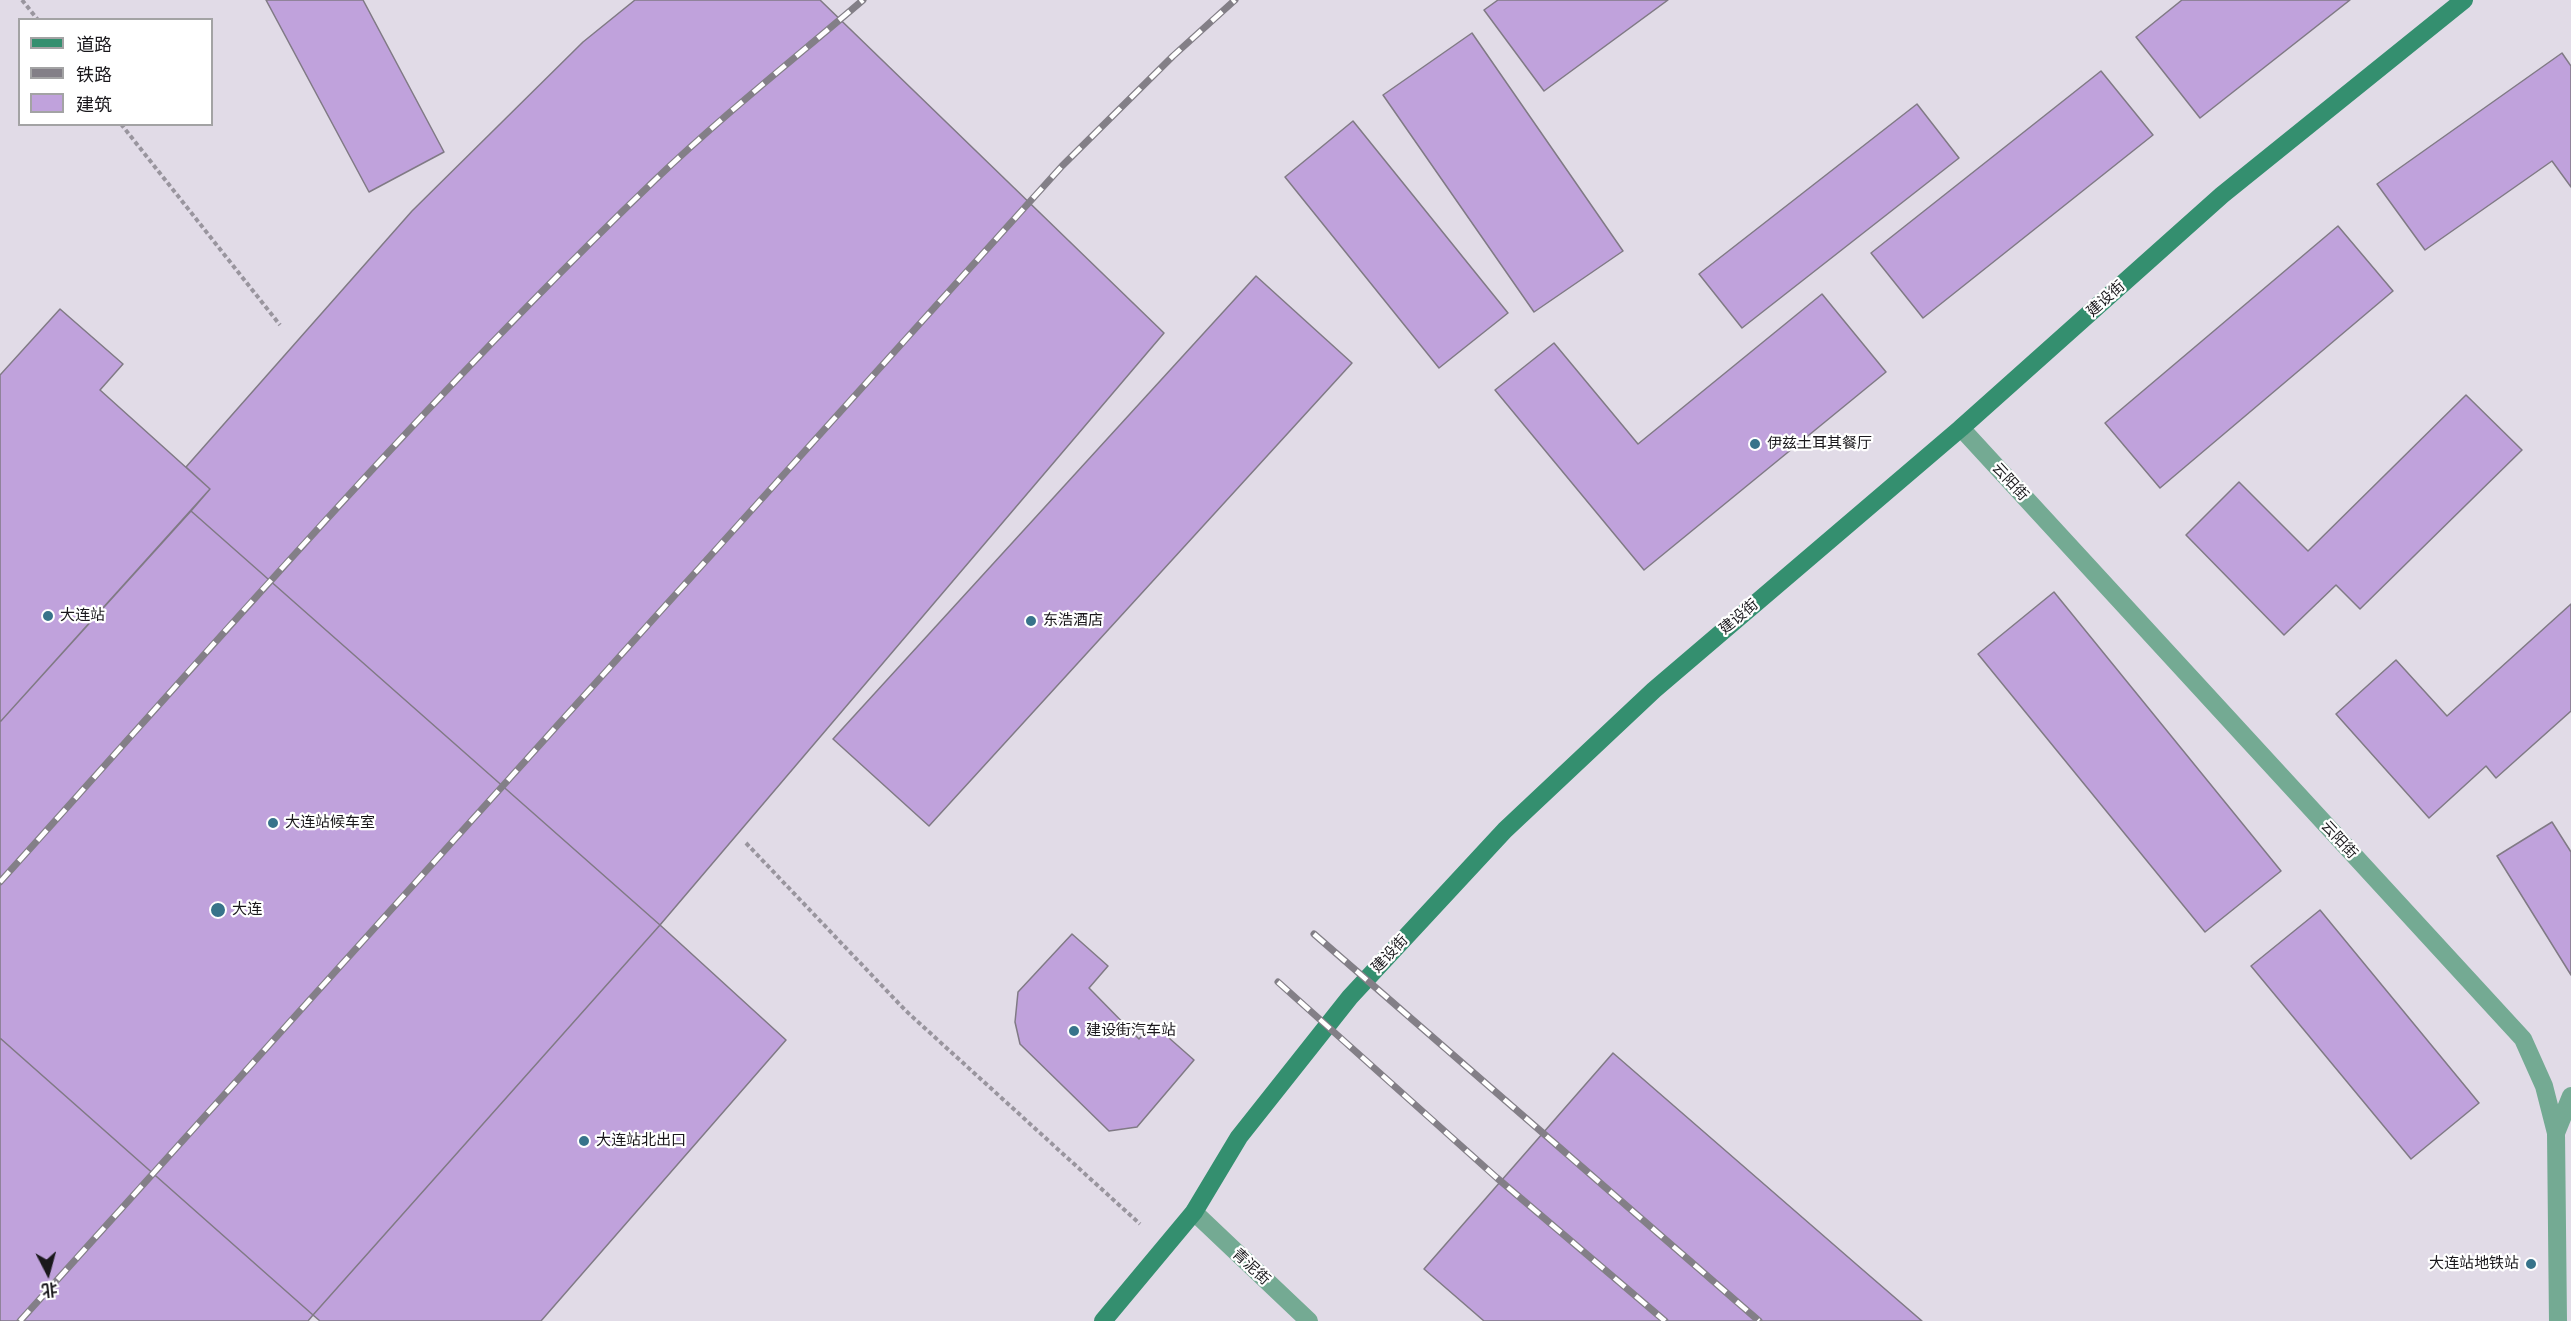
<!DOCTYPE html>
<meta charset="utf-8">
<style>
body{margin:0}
#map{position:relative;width:2571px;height:1321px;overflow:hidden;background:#e1dbe7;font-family:Literata,"Noto Sans SC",serif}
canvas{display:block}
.legend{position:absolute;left:18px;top:18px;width:195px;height:108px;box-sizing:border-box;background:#fff;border:2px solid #a3a3a4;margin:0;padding:8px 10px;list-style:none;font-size:18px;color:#1a181c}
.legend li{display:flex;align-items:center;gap:12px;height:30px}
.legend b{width:30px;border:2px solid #a3a3a4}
.north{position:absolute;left:18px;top:1243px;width:60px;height:60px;-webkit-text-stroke:4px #fff;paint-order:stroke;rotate:174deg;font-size:16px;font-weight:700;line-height:24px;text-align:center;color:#1a181c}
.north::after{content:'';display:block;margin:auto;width:21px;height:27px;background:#1a181c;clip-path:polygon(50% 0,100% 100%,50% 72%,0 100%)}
</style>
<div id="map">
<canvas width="2571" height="1321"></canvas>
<ul class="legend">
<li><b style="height:8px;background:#348f6f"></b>道路</li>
<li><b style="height:8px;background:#837f87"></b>铁路</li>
<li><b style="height:16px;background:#c0a2dc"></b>建筑</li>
</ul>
<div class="north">北</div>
</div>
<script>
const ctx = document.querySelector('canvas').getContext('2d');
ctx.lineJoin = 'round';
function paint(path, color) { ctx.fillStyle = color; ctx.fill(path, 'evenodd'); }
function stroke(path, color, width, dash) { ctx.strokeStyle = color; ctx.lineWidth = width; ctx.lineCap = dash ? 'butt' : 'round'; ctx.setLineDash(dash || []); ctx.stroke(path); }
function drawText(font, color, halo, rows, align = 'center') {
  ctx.font = font + ' Literata,"Noto Sans SC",serif'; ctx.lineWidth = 4.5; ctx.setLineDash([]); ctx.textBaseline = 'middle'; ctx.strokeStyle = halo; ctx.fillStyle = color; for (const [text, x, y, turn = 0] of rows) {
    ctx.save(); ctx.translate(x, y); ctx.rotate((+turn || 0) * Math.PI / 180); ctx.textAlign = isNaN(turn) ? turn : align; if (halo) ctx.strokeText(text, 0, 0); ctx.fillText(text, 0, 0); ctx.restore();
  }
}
const building = new Path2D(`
 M266,0H363L444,152L369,192Z
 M635,0H820L1164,333L660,925L191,511L210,489L186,467L412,211L583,42Z
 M1498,0H1668L1544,91L1484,10Z
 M2182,0H2350L2200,118L2136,37Z
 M1472,33L1623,251L1534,312L1383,95Z
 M2562,53L2571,66V187L2552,161L2425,250L2377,184Z
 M2101,71L2153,135L1923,318L1871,253Z
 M1917,104L1959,158L1742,328L1699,274Z
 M1353,121L1508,313L1439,368L1285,177Z
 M2338,226L2393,291L2160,488L2105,423Z
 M1256,276L1352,363L929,826L833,739Z
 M1822,294L1886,372L1644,570L1495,390L1554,343L1638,444Z
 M60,309L123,364L100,390L210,489L0,722V375Z
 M2466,395L2522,450L2360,609L2336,585L2284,635L2186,535L2239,482L2308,551Z
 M191,511L660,925L313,1315L0,1038V722Z
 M2054,592L2281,871L2205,932L1978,654Z
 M2571,604V711L2496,778L2486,766L2429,818L2336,714L2396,660L2447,716Z
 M2552,822L2571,852V975L2497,856Z
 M2320,910L2479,1103L2411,1159L2251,966Z
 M660,925L786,1040L541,1321H320L313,1315Z
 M1072,934L1108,966L1089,988L1139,1039L1152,1023L1194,1060L1137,1127L1109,1131L1020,1044L1015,1022L1018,992Z
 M0,1038L313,1315L308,1321H0Z
 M1613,1053L1856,1264L1922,1321H1484L1424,1269Z`);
const path = new Path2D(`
 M22,0L38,20
 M121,124L280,325
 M746,843L906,1011L1140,1224`);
const minor = new Path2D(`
 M1961,428L2523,1039L2544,1086L2556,1133L2558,1321
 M2556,1133L2571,1096`);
const tertiary = new Path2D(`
 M1194,1212L1309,1321`);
const secondary = new Path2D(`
 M1103,1321L1194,1212L1239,1137L1350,997L1505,830L1654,690L1961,428L2222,195L2464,0`);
const rail = new Path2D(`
 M0,882C215,644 425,400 656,179C722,116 794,59 863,0
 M1314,934L1759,1321
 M1278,982L1497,1178L1665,1321
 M20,1321L1062,166L1173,56L1235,0`);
const markers = [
 [1755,444,6,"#37738a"],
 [48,616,6,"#37738a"],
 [1031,621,6,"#37738a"],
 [273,823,6,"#37738a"],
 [218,910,8,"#37738a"],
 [1074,1031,6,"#37738a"],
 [584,1141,6,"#37738a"],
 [2531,1264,6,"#37738a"]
];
const streetNames = [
 ["建设街",2106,299,-42],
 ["云阳街",2010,482,47],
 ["建设街",1739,617,-40],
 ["云阳街",2339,840,47],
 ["建设街",1390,954,-47],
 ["青泥街",1251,1267,43]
];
const poiNames = [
 ["伊兹土耳其餐厅",1767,444],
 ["大连站",60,616],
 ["东浩酒店",1043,621],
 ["大连站候车室",285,823],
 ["大连",232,910],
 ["建设街汽车站",1086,1031],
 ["大连站北出口",596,1141],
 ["大连站地铁站",2519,1264,"right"]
];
paint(building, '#c0a2dc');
stroke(building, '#807a85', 1.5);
stroke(path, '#99959e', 4, [4.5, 3]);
stroke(minor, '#74aa93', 18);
stroke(tertiary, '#74aa93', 18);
stroke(secondary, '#348f6f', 18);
stroke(rail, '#837f87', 7);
stroke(rail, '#fff', 4.5, [14]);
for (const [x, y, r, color] of markers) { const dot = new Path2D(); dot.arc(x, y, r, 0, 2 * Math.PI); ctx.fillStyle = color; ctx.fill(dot); stroke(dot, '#fff', 2); }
drawText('15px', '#1a181c', '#fff', streetNames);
drawText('15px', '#1a181c', '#fff', poiNames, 'left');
</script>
